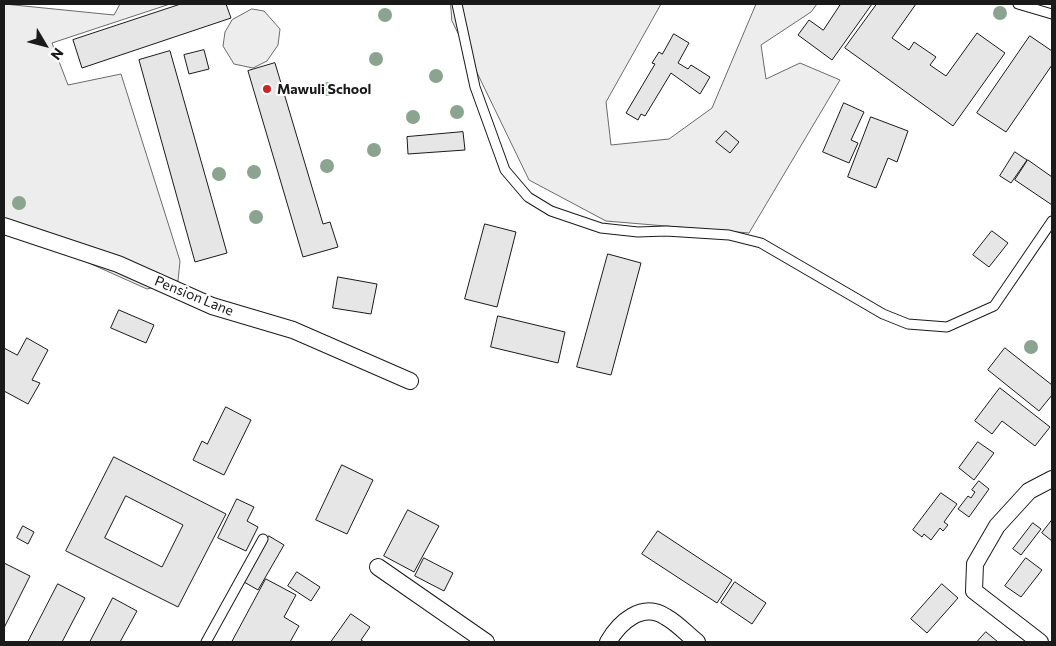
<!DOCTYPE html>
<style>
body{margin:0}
#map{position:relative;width:1056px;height:646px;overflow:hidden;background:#fff;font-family:Commissioner,sans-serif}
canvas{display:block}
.frame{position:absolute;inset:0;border:5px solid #1a1a1a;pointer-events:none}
.north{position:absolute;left:20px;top:20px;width:50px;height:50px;-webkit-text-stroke:4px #fff;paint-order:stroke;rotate:127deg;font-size:14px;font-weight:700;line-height:20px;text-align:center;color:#1a1a1a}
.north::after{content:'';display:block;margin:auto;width:18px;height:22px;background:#1a1a1a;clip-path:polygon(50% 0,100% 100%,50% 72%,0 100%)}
</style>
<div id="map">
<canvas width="1056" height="646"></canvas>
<div class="frame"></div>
<div class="north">N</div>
</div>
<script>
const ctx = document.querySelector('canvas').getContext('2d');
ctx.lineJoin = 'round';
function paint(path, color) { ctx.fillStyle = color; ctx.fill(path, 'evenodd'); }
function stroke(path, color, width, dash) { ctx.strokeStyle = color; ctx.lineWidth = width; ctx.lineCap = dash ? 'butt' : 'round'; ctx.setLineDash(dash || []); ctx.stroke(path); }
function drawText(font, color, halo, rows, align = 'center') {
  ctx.font = font + ' Commissioner,sans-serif'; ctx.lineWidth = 4; ctx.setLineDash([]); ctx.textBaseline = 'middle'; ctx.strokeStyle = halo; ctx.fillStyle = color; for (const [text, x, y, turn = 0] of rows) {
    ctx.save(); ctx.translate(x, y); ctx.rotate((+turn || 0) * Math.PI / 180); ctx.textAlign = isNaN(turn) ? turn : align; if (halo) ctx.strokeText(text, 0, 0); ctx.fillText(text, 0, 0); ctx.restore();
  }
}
const built = new Path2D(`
 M4,4L114,15L120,4H170L52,43L68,85L121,74L180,261L178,281L147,289L4,225Z
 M451,4H661L606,102L611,145L669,139L712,108L756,4H817L811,12L761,45L766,79L800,63L840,80L749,233L606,221L529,180L452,21Z
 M252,9L264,11L280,29L278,45L267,61L253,68L234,64L223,46L225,32L232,20Z`);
const building = new Path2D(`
 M181,4H226L231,18L82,68L73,40Z
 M841,4H872L832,60L798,35L809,20L823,30Z
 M877,4H916L892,38L909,50L914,42L936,57L930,65L946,76L977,33L1005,53L953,126L845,48Z
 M674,34L689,43L678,63L688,69L691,65L710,77L700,94L671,73L645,116L641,114L638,120L626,113L655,64L652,63L659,52L662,54Z
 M1030,36L1052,51V65L1006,132L977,113Z
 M204,50L209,69L189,74L184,55Z
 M170,51L227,253L195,262L139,60Z
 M275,63L323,224L330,222L338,247L303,257L248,71Z
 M844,103L864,112L851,140L858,143L849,163L823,152Z
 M871,117L908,131L897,162L888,158L876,188L848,177Z
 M726,131L739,142L730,153L716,142Z
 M463,132L465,150L408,154L407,137Z
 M1015,152L1027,160L1011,183L1000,176Z
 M1028,160L1052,177V205L1015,180Z
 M485,224L516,232L497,307L465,299Z
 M992,231L1008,243L989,267L973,255Z
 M608,254L641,263L611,375L577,367Z
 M338,277L377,284L371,314L333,308Z
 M119,310L154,325L146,343L111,328Z
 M498,316L565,332L558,363L491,347Z
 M27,338L48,350L32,380L40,383L28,404L4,391V348L17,355Z
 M1005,348L1052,385V395L1039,411L988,370Z
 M1000,388L1050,427L1035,446L1002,421L992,434L975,421Z
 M226,407L251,420L224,475L193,460L202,441L207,444Z
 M978,442L994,453L974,480L959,468Z
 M114,457L226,514L178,607L66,551ZM126,496L183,525L162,567L105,538Z
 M342,465L373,480L347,534L316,520Z
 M979,481L989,489L969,517L958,509L968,496L971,498L975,492L972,490Z
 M941,493L957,504L944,522L948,525L943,531L940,528L931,540L924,534L922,537L913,530Z
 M237,499L254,507L247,521L258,527L246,551L218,538Z
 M408,510L439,526L414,572L384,556Z
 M1052,520V541L1042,533Z
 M1033,523L1041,529L1021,555L1013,549Z
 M23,526L34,532L28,544L17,538Z
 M658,531L732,580L717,603L642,554Z
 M269,536L284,545L258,590L244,582Z
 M424,558L453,573L444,591L415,576Z
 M1026,558L1042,570L1021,597L1005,586Z
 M4,563L30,576L4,628Z
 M297,572L320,587L311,601L288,586Z
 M266,579L296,595L284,617L299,626L290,642H232Z
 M735,582L766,603L752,624L721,603Z
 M58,584L85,598L62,642H28Z
 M942,584L958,598L927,633L911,619Z
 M113,598L137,611L120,642H90Z
 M351,614L370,627L361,640L364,642H331Z
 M986,632L998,642H977Z`);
const service = new Path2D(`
 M457,4L475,87L505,170L528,197L551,211L601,228L638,232L666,231L729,235L761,243L883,314L908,324L947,327L994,306L1052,221
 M1018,4L1052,14
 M206,642L263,539`);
const minor = new Path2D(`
 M4,226L118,264L212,306L293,330L410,381
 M378,567L486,642
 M608,642C619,623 642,601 666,617C677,623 687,634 697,642
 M1040,642L974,591L975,564L997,526L1029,491L1052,479`);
const trees = [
 [1000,13],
 [385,15],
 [376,59],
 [436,76],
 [328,89],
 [457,112],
 [413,117],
 [374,150],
 [327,166],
 [254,172],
 [219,174],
 [19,203],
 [256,217],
 [1031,347]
];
const markers = [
 [267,89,5,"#c62828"]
];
const poiNames = [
 ["Mawuli School",277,89]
];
const streetNames = [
 ["Pension Lane",194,296,22]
];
paint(built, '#ededed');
stroke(built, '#6a6a6a', 1);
paint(building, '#e6e6e6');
stroke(building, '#1a1a1a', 1);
stroke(service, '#1a1a1a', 11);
stroke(minor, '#1a1a1a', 18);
stroke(service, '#fff', 9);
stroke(minor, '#fff', 16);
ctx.fillStyle = '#8aa48f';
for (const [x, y] of trees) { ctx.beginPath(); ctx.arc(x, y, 7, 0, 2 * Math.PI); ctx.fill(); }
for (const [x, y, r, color] of markers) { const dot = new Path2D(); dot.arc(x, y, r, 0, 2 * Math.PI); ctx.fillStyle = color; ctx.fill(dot); stroke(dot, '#fff', 2); }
drawText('bold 14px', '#1a1a1a', '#fff', poiNames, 'left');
drawText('14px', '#1a1a1a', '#fff', streetNames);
</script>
